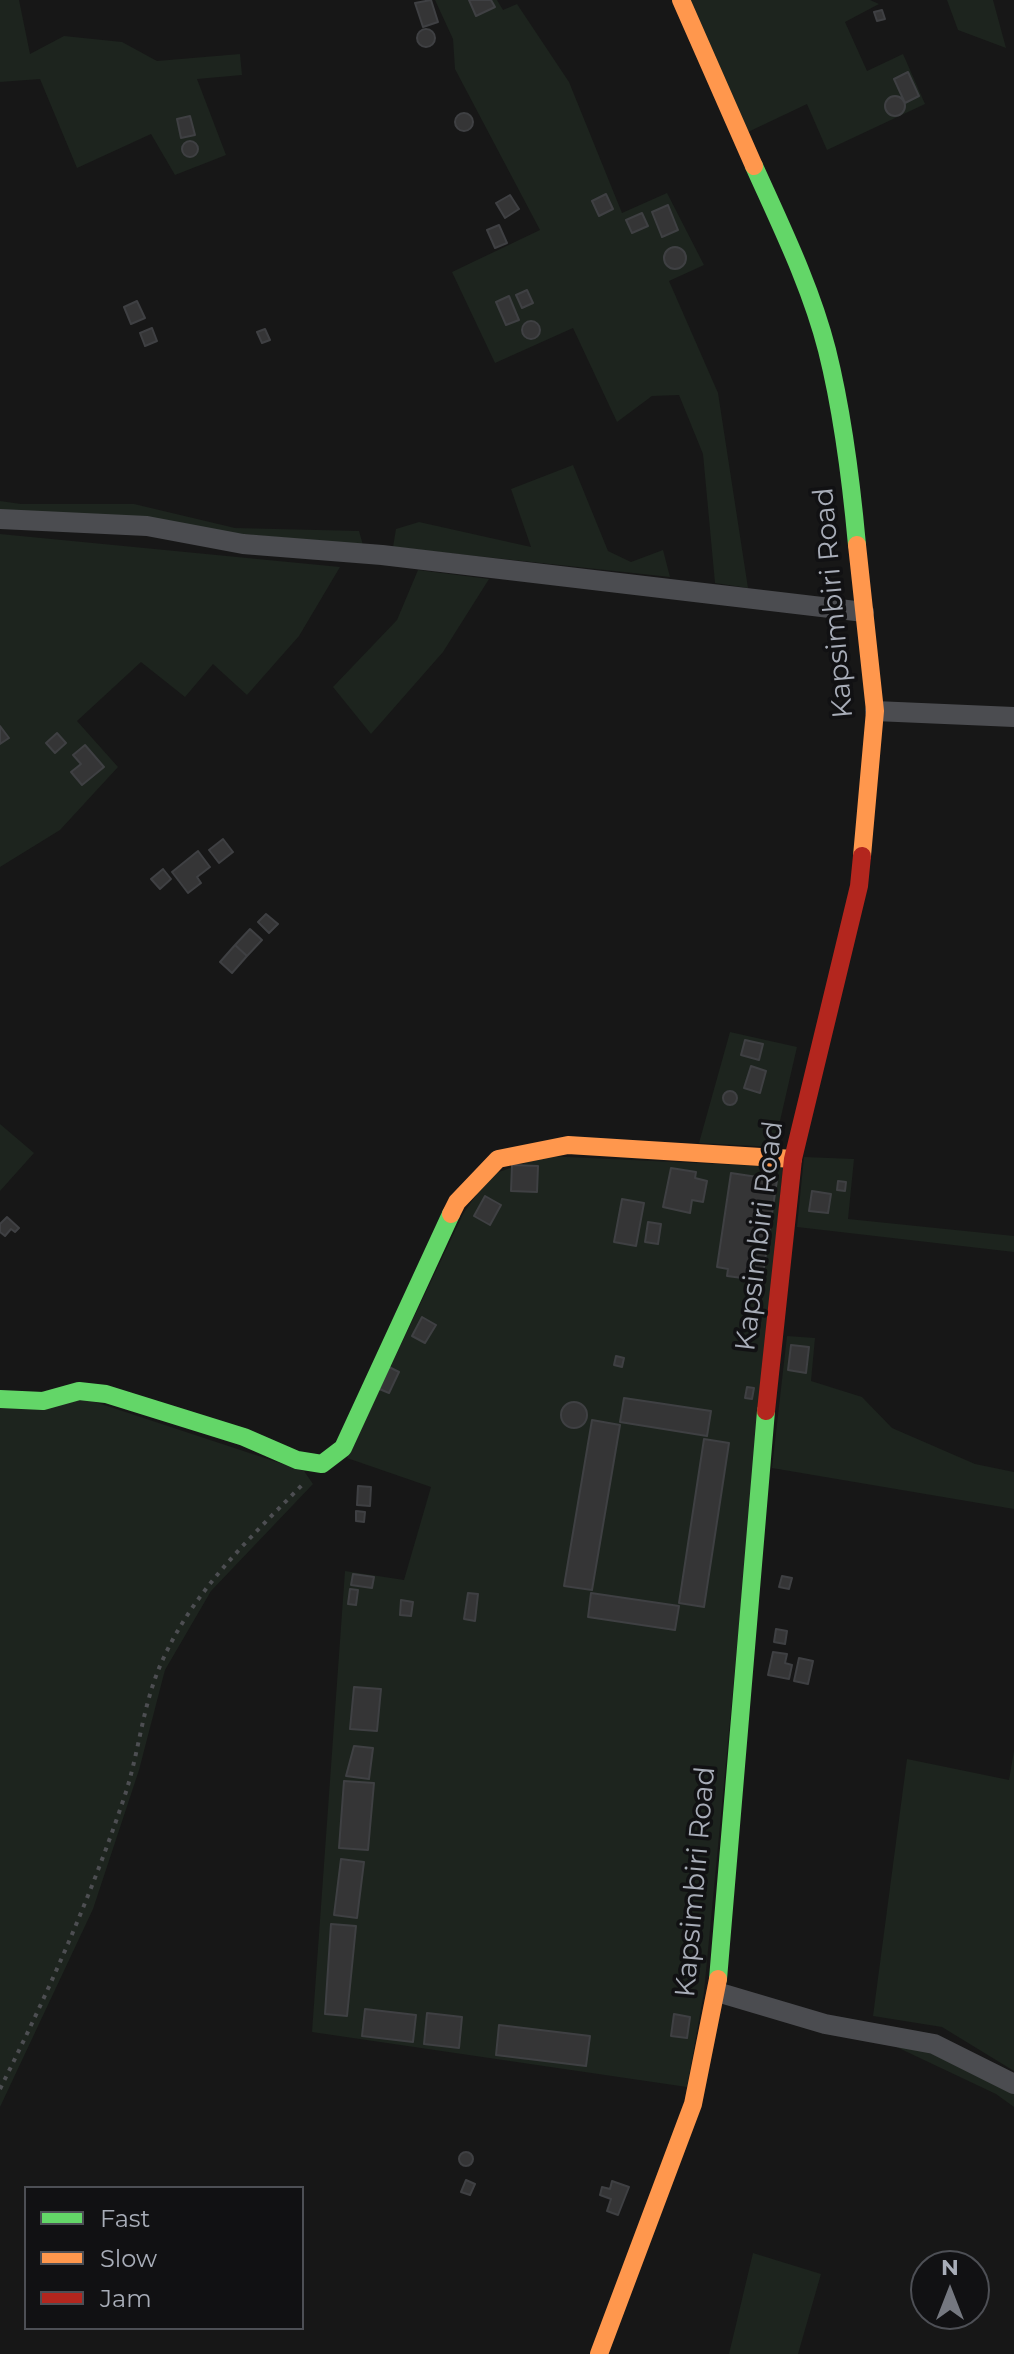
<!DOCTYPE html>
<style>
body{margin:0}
#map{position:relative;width:1014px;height:2354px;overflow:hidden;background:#171717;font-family:Montserrat,sans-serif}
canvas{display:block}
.legend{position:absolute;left:24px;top:2186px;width:280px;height:144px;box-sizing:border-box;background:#111113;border:2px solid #4d4f55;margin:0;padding:10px 14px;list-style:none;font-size:24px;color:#a8adb8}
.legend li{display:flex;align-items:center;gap:16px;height:40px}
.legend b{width:40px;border:2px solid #4d4f55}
.north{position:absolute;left:910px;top:2250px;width:80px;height:80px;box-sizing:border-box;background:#111113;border:2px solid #4d4f55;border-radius:50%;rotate:0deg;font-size:22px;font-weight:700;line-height:32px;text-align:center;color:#a8adb8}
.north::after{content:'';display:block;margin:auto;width:28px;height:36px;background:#757880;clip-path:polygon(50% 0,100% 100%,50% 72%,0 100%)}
</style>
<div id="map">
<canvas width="1014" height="2354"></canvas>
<ul class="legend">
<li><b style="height:10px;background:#63d668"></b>Fast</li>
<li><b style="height:10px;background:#ff974d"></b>Slow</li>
<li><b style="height:10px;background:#b3261e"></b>Jam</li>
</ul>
<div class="north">N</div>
</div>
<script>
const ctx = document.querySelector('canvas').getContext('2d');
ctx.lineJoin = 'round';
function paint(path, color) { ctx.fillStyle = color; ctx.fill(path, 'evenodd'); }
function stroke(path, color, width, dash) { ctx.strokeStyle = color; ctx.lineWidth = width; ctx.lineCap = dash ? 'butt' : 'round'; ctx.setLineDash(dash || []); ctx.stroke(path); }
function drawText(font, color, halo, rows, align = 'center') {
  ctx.font = font + ' Montserrat,sans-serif'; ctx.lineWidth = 7; ctx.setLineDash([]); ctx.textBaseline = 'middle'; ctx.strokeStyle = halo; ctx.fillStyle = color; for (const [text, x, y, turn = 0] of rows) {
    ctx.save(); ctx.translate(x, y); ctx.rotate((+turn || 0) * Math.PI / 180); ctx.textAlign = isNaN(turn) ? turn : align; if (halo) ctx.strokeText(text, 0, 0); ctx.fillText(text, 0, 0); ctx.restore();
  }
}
const green = new Path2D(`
 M0,0H19L30,54L64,36L122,42L157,61L240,54L242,75L197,79L226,155L175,175L151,134L77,168L40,79L0,82Z
 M435,0H497L503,10L517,4L569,82L622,213L667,193L704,265L669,281L718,393L748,588L715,583L703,454L679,395L652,396L617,422L573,328L495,363L452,272L540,230L455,69L453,39Z
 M687,0H870L879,4L845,22L867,71L903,54L925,104L827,150L807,104L748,132Z
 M947,0H993L1006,48L958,30Z
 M573,465L608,551L631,562L663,550L670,577L393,547L396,529L419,522L531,547L511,489Z
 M0,501L21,504H134L235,528L359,531L363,545L0,512Z
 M0,534L340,567L299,636L247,695L213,664L185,697L141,662L77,721L118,767L60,830L0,867Z
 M418,570L489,579L443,652L371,734L333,687L397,620Z
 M730,1032L797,1047L774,1147L699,1143Z
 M0,1124L34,1153L0,1191Z
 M545,1156L783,1167L704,1992L687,2087L312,2032L345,1571L404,1580L431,1487L347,1458L463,1214L490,1175Z
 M804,1157L854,1159L848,1219L1014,1236V1252L797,1227Z
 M787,1336L815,1338L811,1381L862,1397L892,1428L975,1464L1014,1472V1509L772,1468Z
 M83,1398L304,1471L313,1484L211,1591L165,1670L139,1770L93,1909L0,2107V1405Z
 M1014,1751V2071L942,2027L873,2016L907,1759L1009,1780Z
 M886,2042L918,2047L1014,2092V2107L996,2094Z
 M753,2253L821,2274L798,2354H729Z`);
const building = new Path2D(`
 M431,0L438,22L423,27L415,3Z
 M469,0H491L495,7L476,16Z
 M882,10L885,19L877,21L874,12Z
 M417 38a9 9 0 1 1 18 0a9 9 0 1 1-18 0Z
 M908,72L919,96L905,103L894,79Z
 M885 106a10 10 0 1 1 20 0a10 10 0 1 1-20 0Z
 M455 122a9 9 0 1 1 18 0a9 9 0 1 1-18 0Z
 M190,116L195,135L181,138L177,119Z
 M182 149a8 8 0 1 1 16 0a8 8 0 1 1-16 0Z
 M606,194L613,209L599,216L592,201Z
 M510,195L519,209L505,218L496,203Z
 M668,205L678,230L662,237L652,212Z
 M642,213L648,226L632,233L626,220Z
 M499,225L507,243L495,248L487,230Z
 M664 258a11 11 0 1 1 22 0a11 11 0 1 1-22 0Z
 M527,290L533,303L522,308L516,295Z
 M509,296L519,320L506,325L496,302Z
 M137,301L145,318L131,324L124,307Z
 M522 330a9 9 0 1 1 18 0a9 9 0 1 1-18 0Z
 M152,328L157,341L145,346L140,333Z
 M265,329L270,340L262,343L257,332Z
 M0,726L9,738L0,744Z
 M57,733L66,743L55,753L46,743Z
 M85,745L104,767L82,785L71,772L81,764L73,755Z
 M223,839L233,852L219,863L209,850Z
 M198,851L210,867L197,877L201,883L188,893L172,872Z
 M163,869L171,879L160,889L151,879Z
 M266,914L278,924L269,933L258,922Z
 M250,929L262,940L247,956L235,945Z
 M235,945L247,956L232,973L220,962Z
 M745,1040L763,1044L759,1060L741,1055Z
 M751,1066L766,1071L760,1093L744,1088Z
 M723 1098a7 7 0 1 1 14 0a7 7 0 1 1-14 0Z
 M512,1165L538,1166L537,1192L511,1191Z
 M671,1168L696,1172L695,1178L707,1181L703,1202L692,1200L690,1213L663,1207Z
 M731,1173L777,1180L763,1274L751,1272L750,1279L727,1276L728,1269L717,1267Z
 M838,1181L846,1182L845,1191L837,1190Z
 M812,1191L831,1194L828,1213L809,1211Z
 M485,1196L501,1205L490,1225L474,1216Z
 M622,1199L644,1203L636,1246L614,1242Z
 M7,1217L19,1228L15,1232L11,1229L5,1236L0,1232V1224Z
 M648,1222L661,1224L658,1244L645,1242Z
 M422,1317L436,1325L425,1343L412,1336Z
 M791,1345L809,1347L806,1373L788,1370Z
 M616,1356L624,1358L622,1367L614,1365Z
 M387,1366L399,1372L389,1393L377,1388Z
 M747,1387L754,1388L752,1399L745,1398Z
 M624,1398L711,1411L707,1436L620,1422Z
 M561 1415a13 13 0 1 1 26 0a13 13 0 1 1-26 0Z
 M592,1420L620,1425L592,1590L564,1586Z
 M704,1439L729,1443L704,1607L679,1603Z
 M358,1486L371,1487L370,1506L357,1505Z
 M356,1511L365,1512L364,1522L356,1521Z
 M353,1574L374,1577L372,1588L351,1585Z
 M782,1576L792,1578L789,1589L779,1587Z
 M350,1589L358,1590L356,1605L348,1604Z
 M468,1593L478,1594L475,1621L464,1619Z
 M591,1593L679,1606L675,1630L588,1617Z
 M401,1600L413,1602L411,1616L400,1615Z
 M776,1629L787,1631L785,1644L774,1642Z
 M773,1652L787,1654L785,1663L792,1665L789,1679L768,1675Z
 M799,1658L813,1661L808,1684L794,1681Z
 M354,1687L381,1689L377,1731L350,1729Z
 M354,1746L373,1748L369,1779L346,1776Z
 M344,1781L374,1783L368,1850L339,1848Z
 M341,1859L364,1862L357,1918L334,1915Z
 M331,1924L356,1926L347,2016L325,2014Z
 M365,2009L416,2015L413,2042L362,2036Z
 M427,2013L462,2017L459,2048L424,2044Z
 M674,2014L690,2017L687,2038L671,2036Z
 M499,2025L590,2036L586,2066L496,2055Z
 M459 2159a7 7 0 1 1 14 0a7 7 0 1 1-14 0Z
 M466,2180L475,2184L470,2195L461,2192Z
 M612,2181L629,2187L618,2215L607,2211L611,2199L600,2195L602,2187L610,2189Z`);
const path = new Path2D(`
 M0,2089C48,1993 90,1899 124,1798C140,1751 142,1703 164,1657C196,1588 251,1537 304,1483`);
const street = new Path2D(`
 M0,519L147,526L243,544L382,555L864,612
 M875,711L1014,717
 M717,1992L825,2024L934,2044L1014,2084`);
const fast = new Path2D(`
 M754,166C781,226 811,287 827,350C843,414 851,479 857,545
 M0,1399L43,1401L79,1391L106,1394L244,1437L297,1460L322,1464L343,1448L451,1214
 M718,1979L766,1411`);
const slow = new Path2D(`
 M681,0L754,166
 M857,545L875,711L862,856
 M451,1214L457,1202L498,1159L568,1145L793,1159
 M599,2354L693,2104L718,1979`);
const jam = new Path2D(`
 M766,1411L793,1159L859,886L862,856`);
const streetNames = [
 ["Kapsimbiri Road",834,603,-95],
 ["Kapsimbiri Road",760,1236,-83],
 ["Kapsimbiri Road",696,1882,-85]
];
paint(green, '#1d241e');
paint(building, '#353536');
stroke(building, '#3f4043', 2);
stroke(path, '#4d4e52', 4, [4, 6]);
stroke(street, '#4b4c50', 20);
stroke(fast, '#63d668', 18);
stroke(slow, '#ff974d', 18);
stroke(jam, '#b3261e', 18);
drawText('28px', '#a8adb8', '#111113', streetNames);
</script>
